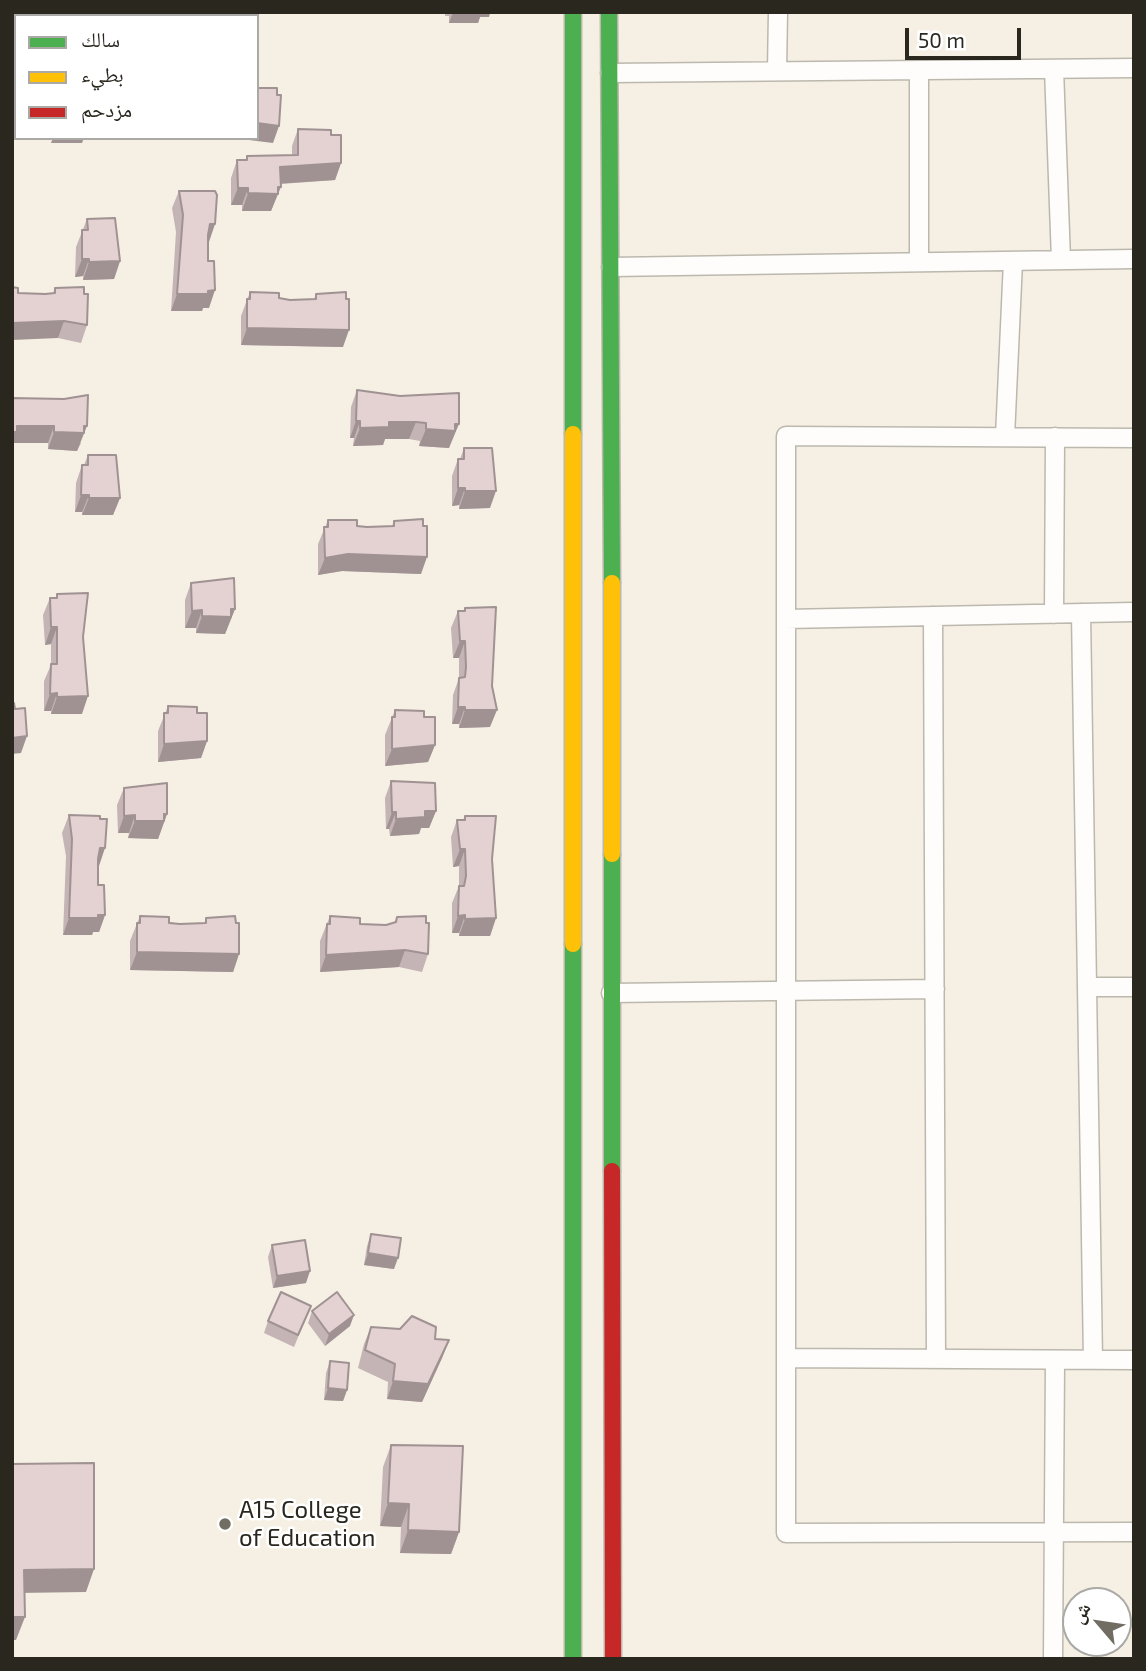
<!DOCTYPE html>
<meta charset="utf-8">
<style>
body{margin:0}
#map{position:relative;width:1146px;height:1671px;overflow:hidden;background:#f5f0e3;font-family:"Exo 2","Noto Naskh Arabic",sans-serif}
canvas{display:block}
.frame{position:absolute;inset:0;border:14px solid #2a271e;pointer-events:none}
.legend{position:absolute;left:14px;top:14px;width:245px;height:126px;box-sizing:border-box;background:#fff;border:2px solid #aaa9a5;margin:0;padding:9px 12px;list-style:none;font-size:21px;color:#2a271e}
.legend li{display:flex;align-items:center;gap:14px;height:35px}
.legend b{width:35px;border:2px solid #aaa9a5}
.north{position:absolute;left:1062px;top:1587px;width:70px;height:70px;box-sizing:border-box;background:#fff;border:2px solid #aaa9a5;border-radius:50%;rotate:299deg;font-size:19px;font-weight:700;line-height:28px;text-align:center;color:#2a271e}
.north::after{content:'';display:block;margin:auto;width:24px;height:32px;background:#716d63;clip-path:polygon(50% 0,100% 100%,50% 72%,0 100%)}
.scale{position:absolute;left:905px;top:28px;width:116px;height:32px;box-sizing:border-box;border:4px solid #2a271e;border-top:0;padding-left:9px;font-size:21px;line-height:24px;white-space:nowrap;color:#2a271e;-webkit-text-stroke:5px #fff;paint-order:stroke}
</style>
<div id="map">
<canvas width="1146" height="1671"></canvas>
<div class="frame"></div>
<ul class="legend">
<li><b style="height:9px;background:#4caf50"></b>سالك</li>
<li><b style="height:9px;background:#ffc107"></b>بطيء</li>
<li><b style="height:9px;background:#c62828"></b>مزدحم</li>
</ul>
<div class="north">ش</div>
<div class="scale">50 m</div>
</div>
<script>
const ctx = document.querySelector('canvas').getContext('2d');
ctx.lineJoin = 'round';
function stroke(path, color, width, dash) { ctx.strokeStyle = color; ctx.lineWidth = width; ctx.lineCap = dash ? 'butt' : 'round'; ctx.setLineDash(dash || []); ctx.stroke(path); }
function paint(path, color) { ctx.fillStyle = color; ctx.fill(path, 'evenodd'); }
function drawText(font, color, halo, rows, align = 'center') {
  ctx.font = font + ' "Exo 2",sans-serif'; ctx.lineWidth = 5; ctx.setLineDash([]); ctx.textBaseline = 'middle'; ctx.strokeStyle = halo; ctx.fillStyle = color; for (const [text, x, y, turn = 0] of rows) {
    ctx.save(); ctx.translate(x, y); ctx.rotate((+turn || 0) * Math.PI / 180); ctx.textAlign = isNaN(turn) ? turn : align; if (halo) ctx.strokeText(text, 0, 0); ctx.fillText(text, 0, 0); ctx.restore();
  }
}
const street = new Path2D(`
 M1054,69L1061,260
 M919,70V262
 M777,71L778,12
 M610,73L1134,68
 M611,267L1134,259
 M1005,437L1013,261
 M1134,438L786,436V1533L1134,1532
 M1081,613L1093,1360
 M1054,614L1055,437
 M933,616L936,1359
 M786,619L1134,612
 M1087,987H1134
 M611,993L935,989
 M786,1358L1134,1360
 M1053,1659L1055,1360`);
const fast = new Path2D(`
 M573,12V434
 M609,12L612,583
 M612,854V1171
 M573,944V1659`);
const slow = new Path2D(`
 M573,434V944
 M612,583V854`);
const jam = new Path2D(`
 M612,1171L613,1659`);
const wall = new Path2D(`
 M172,12H214V16H173Z
 M445,12H490L489,17H480L478,23H449V16H445Z
 M298,129L331,135L341,163L335,180L281,184L271,211H242V205H231V178L237,160H246L247,156L292,155V146Z
 M179,191L215,224L208,242L209,308H203L202,311H171L176,232L172,208Z
 M87,219L120,261L114,279L83,280V276L75,277L76,247Z
 M55,288L84,294L87,325L81,343L58,338L18,293H53Z
 M250,292L290,300L314,299L316,294L346,299L343,347L241,345V316Z
 M357,390L400,396L452,441H451L449,448L419,446L420,441L409,439H385L383,445L353,446L354,438H350L351,407Z
 M12,398L81,443L77,451L48,449V443H13Z
 M464,448L490,508L459,509V505L452,506V476L458,459H460Z
 M88,455L120,498L113,515H82V512H75L76,483L82,465H84Z
 M328,520L367,527L392,526L394,521L421,574L342,571L318,575V544Z
 M191,583L235,609L225,634L196,633V628H185V600Z
 M57,594L83,637L82,714H51V711H44V681L51,665V644L45,645L43,615L50,598H56Z
 M465,608L490,727L459,728V724H452L453,695L459,678V658H453L451,628L458,611H464Z
 M168,706L197,713L207,741L201,758L158,762V731Z
 M395,710L424,717L435,745L428,762L385,766V735Z
 M391,781L436,811L429,828H421L419,834L390,836L389,829H386L385,798Z
 M124,788L167,814L158,839L128,838L129,833H118L117,805Z
 M69,815L99,866H98V885L105,915L99,932H93L92,935H63L66,856L62,833Z
 M465,816L492,859L496,918L490,936H459V933H452V903L459,886V866L453,867L451,837L457,820H463Z
 M140,916L180,924H204L206,918L236,923L239,954L233,972L130,970V941Z
 M330,916L360,924L386,925L394,923L397,917L426,923L428,954L422,972L399,967L320,972V941Z
 M371,1234L394,1269L364,1265L367,1246Z
 M272,1245L306,1283L273,1288L268,1257Z
 M311,1306L294,1347L264,1333L268,1321Z
 M312,1311L350,1326L325,1346L308,1323Z
 M371,1327L435,1339L449,1340L442,1358L422,1402L387,1399L388,1382L358,1368L364,1344Z
 M330,1361L347,1390L343,1401L324,1400L326,1373Z
 M391,1445L459,1532L451,1554L400,1553L401,1527L380,1526L383,1467Z`);
const shadedWall = new Path2D(`
 M15,12H25L24,16H16V25H12V14Z
 M453,12H490L489,17H480L478,23H449Z
 M257,123L279,126L273,143L233,138H257Z
 M53,138H84L82,143H51Z
 M341,163L335,180L274,184L280,167Z
 M278,187H281L271,211H242L248,193Z
 M238,188H248L242,205H231Z
 M210,224H215L209,242L204,241Z
 M82,259H89L83,276L75,277Z
 M120,261L114,279L83,280L89,262Z
 M215,290L209,308H203L202,311H171L177,294Z
 M64,321L58,338L12,340V323Z
 M247,328L349,330L343,347L241,345Z
 M356,421H360L354,438H350Z
 M389,422H416L409,439H385L383,445L353,446L360,428Z
 M455,424H459L449,448L419,446L426,429Z
 M17,426H54L48,443H13L12,446V432Z
 M84,426H87L77,451L48,449L54,432Z
 M458,488H465L459,505L452,506Z
 M465,491H496L490,508L459,509Z
 M81,495H89L82,512H75Z
 M89,498H120L113,515H82Z
 M348,554L427,557L421,574L342,571L318,575L325,558Z
 M231,609H235L225,634L196,633L202,616Z
 M202,610L196,628H185L192,611Z
 M51,627H57L51,644L45,645Z
 M460,641H465L459,658H453Z
 M57,693L51,711H44L50,694Z
 M88,696L82,714H51L57,697Z
 M458,707H465L459,724H452Z
 M465,710H497L490,727L459,728Z
 M27,736L21,753L12,754V738Z
 M207,741L201,758L158,762L164,744Z
 M435,745L428,762L385,766L392,749Z
 M425,811H436L429,828H421L419,834L390,836L396,819Z
 M392,812H396L389,829H386Z
 M164,814H167L158,839L128,838L135,821Z
 M135,815L129,833H118L124,816Z
 M100,848H105L99,866H94Z
 M460,849H465L459,866L453,867Z
 M98,915H105L99,932H93L92,935H63L69,918Z
 M465,915L459,933H452L458,916Z
 M496,918L490,936H459L465,919Z
 M405,950L399,967L320,972L326,955Z
 M137,952L239,954L233,972L130,970Z
 M368,1253L398,1258L394,1269L364,1265Z
 M310,1271L306,1283L273,1288L277,1276Z
 M354,1315L350,1326L325,1346L329,1334Z
 M449,1340L442,1358L422,1402L387,1399L393,1381Z
 M328,1388L347,1390L343,1401L324,1400Z
 M388,1503L409,1504L401,1527L380,1526Z
 M408,1530L459,1532L451,1554L400,1553Z
 M94,1569L86,1592L16,1593L24,1570Z
 M12,1617H25L16,1640H12Z`);
const building = new Path2D(`
 M180,12H214V16H180Z
 M257,88H277V95H281L279,126L257,123Z
 M298,129L331,130V135H341V163L280,167L281,187H278V194L248,193V188H238L237,160H247V156L298,155Z
 M179,191H215L217,195L215,224H210L208,235V261H214L215,290L208,291V294H177L183,215Z
 M115,218L120,261L89,262V259H82V230H88L87,219Z
 M12,287L18,288V293L45,294L55,293V288L84,287V294H88L87,325L64,321L12,323Z
 M250,292L279,293V298L290,300L316,299V294L346,292V299H349V330L247,328V299H250Z
 M357,390L400,396L459,393V424H455V431L426,429V423L416,422H389V427L360,428V421H356Z
 M88,395L87,426H84V433L54,432V426H17V432H12V398L64,399Z
 M464,448H492L496,491H465V488H458V459H464Z
 M88,455H116L120,498H89V495H81L82,465H88Z
 M423,519V526H427V557L348,554L325,558L324,527H328V520H357V526L367,527L394,526V521Z
 M234,578L235,609H231V617L202,616V610L192,611L191,583Z
 M88,593L83,637L88,696L57,697V693L50,694L51,664H57V627H51L50,598H57V594Z
 M496,607L492,686L497,710H465V707H458L459,678L465,677L466,667L465,641H460L458,611H465V608Z
 M12,703H14L15,709L25,708L27,736L12,738Z
 M168,706L197,707V713H207V741L164,744V713H168Z
 M395,710L424,711V717H435V745L392,749V717H395Z
 M391,781L435,783L436,811H425V817L396,819V812H392Z
 M167,783V814H164V821H135V815L124,816V788Z
 M69,815L100,816V819H107L105,848H100L98,859V885H104L105,915H98V918H69L72,839Z
 M465,816H496L492,859L496,918L465,919V915L458,916L459,886H464L466,876L465,849H460L457,820H465Z
 M140,916L169,917V923L180,924L206,923V918L235,916L236,923H239V954L137,952V923H140Z
 M330,916L360,918V924L386,925L396,922L397,917L426,916V923H429L428,954L405,950L326,955L327,924H330Z
 M371,1234L401,1238L398,1258L368,1253Z
 M305,1240L310,1271L277,1276L272,1245Z
 M281,1292L311,1306L298,1335L268,1321Z
 M337,1292L354,1315L329,1334L312,1311Z
 M412,1316L436,1327L435,1339L449,1340L428,1384L393,1381L395,1364L365,1350L371,1327L400,1329Z
 M330,1361L349,1363L347,1390L328,1388Z
 M391,1445L463,1446L459,1532L408,1530L409,1504L388,1503Z
 M94,1463V1569L24,1570L25,1617H12V1464Z`);
const markers = [
 [225,1524,7,"#716d63"]
];
const poiNames = [
 ["A15 College",239,1510],
 ["of Education",239,1538]
];
stroke(street, '#bcb8ae', 21);
stroke(fast, '#bcb8ae', 19);
stroke(slow, '#bcb8ae', 19);
stroke(jam, '#bcb8ae', 19);
stroke(street, '#fefdfb', 18);
stroke(fast, '#4caf50', 16);
stroke(slow, '#ffc107', 16);
stroke(jam, '#c62828', 16);
paint(wall, '#c4b4b5');
paint(shadedWall, '#a09293');
paint(building, '#e4d1d2');
stroke(building, '#a09293', 2);
for (const [x, y, r, color] of markers) { const dot = new Path2D(); dot.arc(x, y, r, 0, 2 * Math.PI); ctx.fillStyle = color; ctx.fill(dot); stroke(dot, '#fff', 2.5); }
drawText('24px', '#2a271e', '#fff', poiNames, 'left');
</script>
